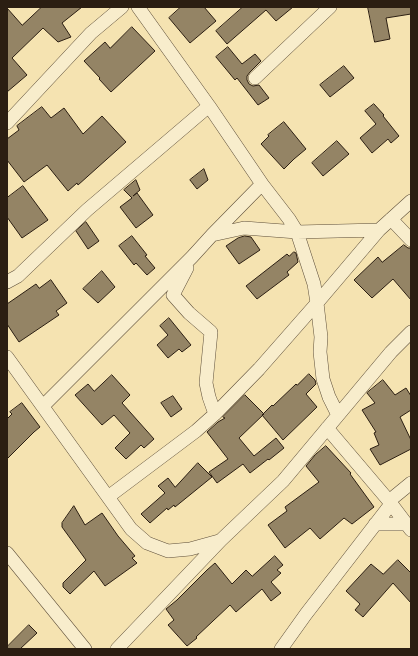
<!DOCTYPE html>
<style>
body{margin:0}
#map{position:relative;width:418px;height:656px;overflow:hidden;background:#f5e3b1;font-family:"EB Garamond",serif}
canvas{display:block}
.frame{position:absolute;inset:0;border:8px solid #2b1e12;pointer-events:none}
</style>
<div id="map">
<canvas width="418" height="656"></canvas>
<div class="frame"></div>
</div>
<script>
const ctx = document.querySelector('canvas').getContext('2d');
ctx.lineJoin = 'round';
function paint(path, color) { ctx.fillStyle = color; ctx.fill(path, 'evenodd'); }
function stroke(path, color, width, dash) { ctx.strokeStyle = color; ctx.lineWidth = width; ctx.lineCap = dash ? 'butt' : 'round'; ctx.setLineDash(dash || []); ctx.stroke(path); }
const building = new Path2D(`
 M42,7H82L62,23L71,37L58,42L43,28L12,58L27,75L7,92V8L22,25Z
 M181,7H204L216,21L190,43L169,18Z
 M243,7H293L276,21L266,10L227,44L216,31Z
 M368,7H411V14L386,18L390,39L375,42Z
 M132,27L155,51L111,92L99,79L100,78L84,61L105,42L110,48Z
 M228,47L242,64L255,54L261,61L250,72L247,76V80L249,84L253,86L259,85L269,98L258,105L237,78L235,80L216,57Z
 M344,66L354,78L330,97L320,85Z
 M374,104L384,115L383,116L399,136L391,143L388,139L372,153L360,138L376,124L365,111Z
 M42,107L51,118L64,108L83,134L102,116L126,142L78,185L77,183L68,191L47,165L24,182L7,160V139L19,130L17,126Z
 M284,122L306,149L294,159L284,169L261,144L269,136L268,135Z
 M337,141L349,154L323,176L312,163Z
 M204,169L208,180L197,189L190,180Z
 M136,180L140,190L133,196L137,193L153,215L136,228L120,207L132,198L124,190Z
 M23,186L48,220L22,238L7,217V198Z
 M86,222L99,241L88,249L76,231Z
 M132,236L147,255L145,256L155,268L147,275L136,263L134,265L119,246Z
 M245,236L251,237L260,250L239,264L226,246L238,238Z
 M404,245L408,248H411V300L393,279L372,298L354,280L378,257L382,262Z
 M294,252L296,253L298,262L287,272L289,275L257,299L246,286L287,254L289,256Z
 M102,271L115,287L98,303L83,289Z
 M51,280L67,303L56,311L59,315L19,342L7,324V304L36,284L39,288Z
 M169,318L191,345L182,352L179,349L168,358L157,345L168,335L160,326Z
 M309,374L315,380L316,384L306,394L317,407L283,440L262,415L272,405L273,406L296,384L297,385Z
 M112,375L130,395L122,403L154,439L144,448L141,445L126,459L115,448L130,433L114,415L102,425L75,395L88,384L94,391Z
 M383,380L395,395L406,388L411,396V410L400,417L411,440V449L380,465L370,449L379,445L374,433L376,432L362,410L375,403L367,393Z
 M245,395L264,414L239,438L254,456L276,438L284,448L269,460L268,459L250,473L243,464L217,483L209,472L228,459L207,432L218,422L225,418L223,417Z
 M173,396L182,409L171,417L161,403Z
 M22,403L40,427L34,432L7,459V419L12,414L10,412Z
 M326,446L351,473L350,474L374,507L352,524L344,518L320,539L310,528L285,548L268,525L287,511L285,507L319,482L306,466L315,455Z
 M198,463L212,477L175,507L174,505L168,510L167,508L150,523L141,514L165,493L158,486L168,478L175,487Z
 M74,506L85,525L102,513L118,536L135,556L132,558L137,563L105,586L94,571L70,594L63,587V583L86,560L62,527V523Z
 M275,556L283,565L277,570L281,573L271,582L281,593L271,601L262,589L236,612L230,605L196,637L197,638L187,646L168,625L174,620L166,609L177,600L207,570L215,563L232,584L246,570L252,576Z
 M398,560L411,573V603L393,583L363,617L355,610L360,604L346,591L371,564L383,574Z
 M29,625L37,633L20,649H7V647Z`);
const minor = new Path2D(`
 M138,7L209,106L262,184L289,219L297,232L314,284L317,303L321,337L320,352L323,379L329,397L338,415
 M255,78L330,7
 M7,123L91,33L122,7
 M391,219L411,240
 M212,235L244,228L297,232L379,230
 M187,268L173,295L189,313L211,332L206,383L209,397L215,414
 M7,282L18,276L87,210L209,106
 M7,357L131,529L147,543L168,551L190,549L219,541
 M43,406L192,257L212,235L262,184
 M327,428L389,501L411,530
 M108,497L196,431L215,414L259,369L317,303L379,230L411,201
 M389,501L411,483
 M375,524H407
 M7,553L85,649
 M117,649L221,540L283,481L391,352L411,332
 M281,649L306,614L391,504`);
paint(building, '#948465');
stroke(building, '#2b1e12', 1);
stroke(minor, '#5e4f3a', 14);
stroke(minor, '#f8edcc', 13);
</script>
